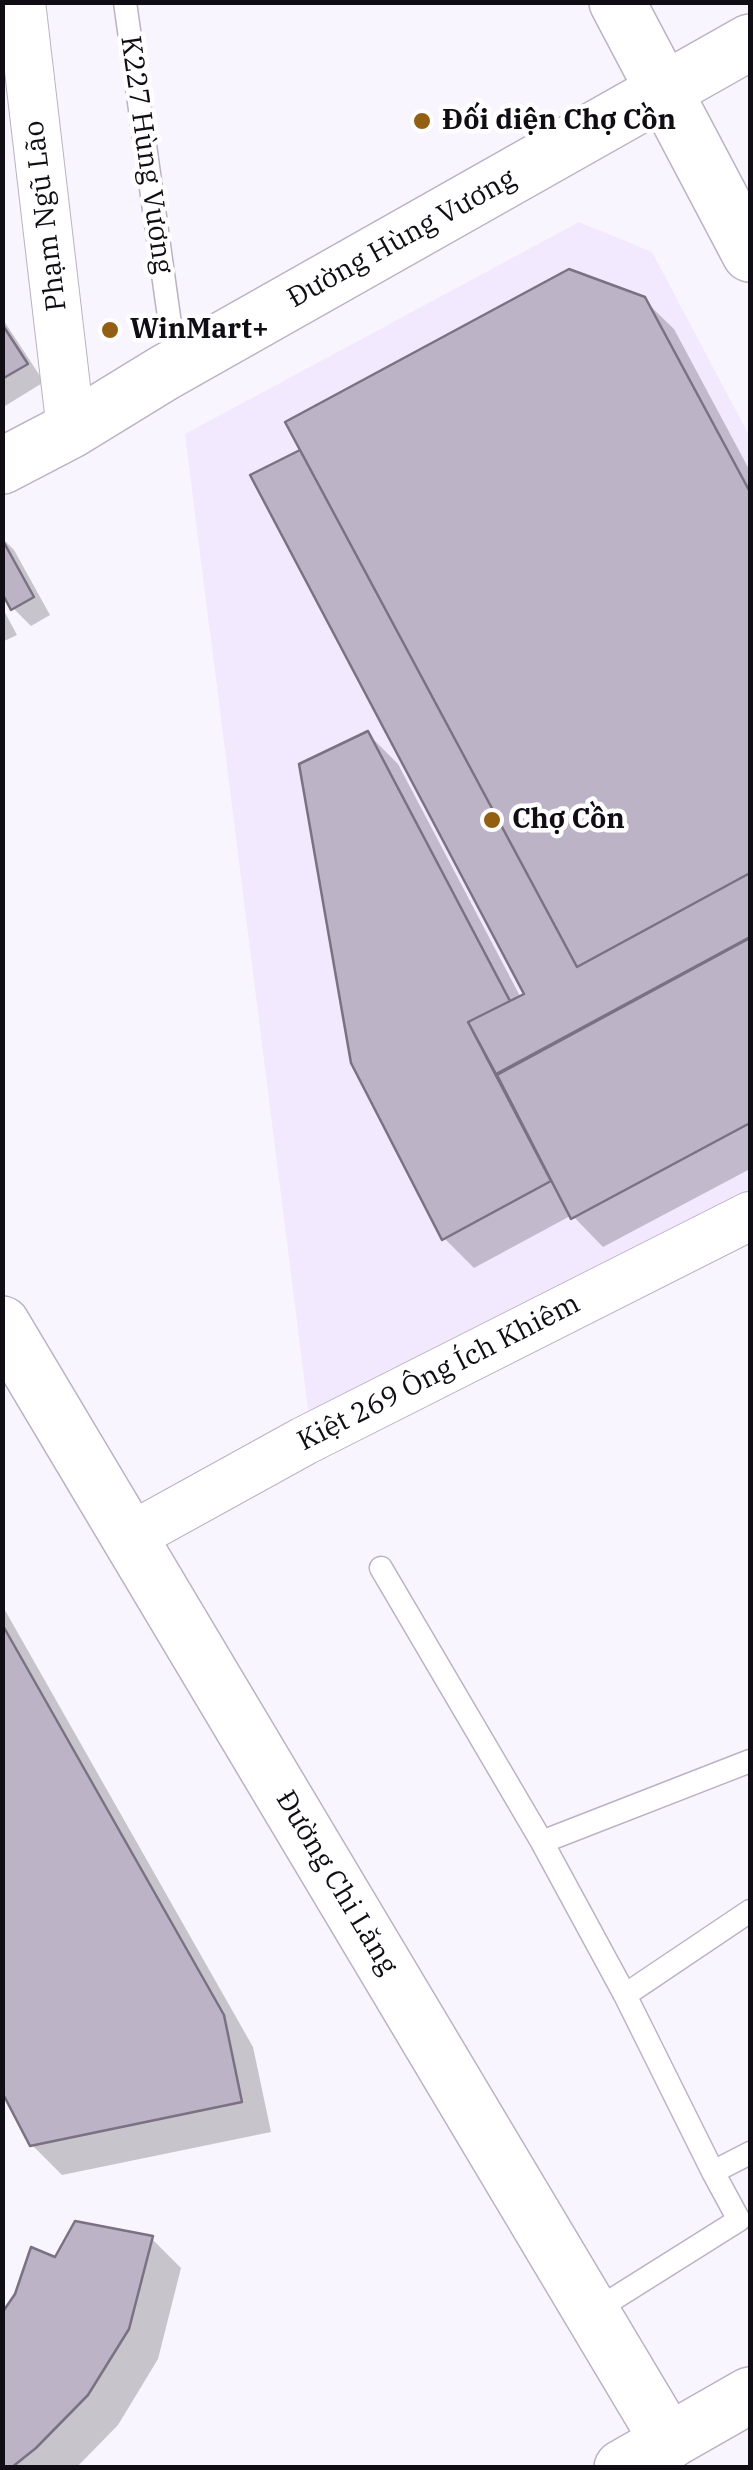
<!DOCTYPE html>
<meta charset="utf-8">
<style>
body{margin:0}
#map{position:relative;width:753px;height:2470px;overflow:hidden;background:#f9f5fe;font-family:"IBM Plex Serif",serif}
canvas{display:block}
.frame{position:absolute;inset:0;border:5px solid #100d14;pointer-events:none}
</style>
<div id="map">
<canvas width="753" height="2470"></canvas>
<div class="frame"></div>
</div>
<script>
const ctx = document.querySelector('canvas').getContext('2d');
ctx.lineJoin = 'round';
function paint(path, color) { ctx.fillStyle = color; ctx.fill(path, 'evenodd'); }
function stroke(path, color, width, dash) { ctx.strokeStyle = color; ctx.lineWidth = width; ctx.lineCap = dash ? 'butt' : 'round'; ctx.setLineDash(dash || []); ctx.stroke(path); }
function drawText(font, color, halo, rows, align = 'center') {
  ctx.font = font + ' "IBM Plex Serif",serif'; ctx.lineWidth = 9; ctx.setLineDash([]); ctx.textBaseline = 'middle'; ctx.strokeStyle = halo; ctx.fillStyle = color; for (const [text, x, y, turn = 0] of rows) {
    ctx.save(); ctx.translate(x, y); ctx.rotate((+turn || 0) * Math.PI / 180); ctx.textAlign = isNaN(turn) ? turn : align; if (halo) ctx.strokeText(text, 0, 0); ctx.fillText(text, 0, 0); ctx.restore();
  }
}
const built = new Path2D(`
 M579,222L652,252L750,437V1202L310,1425L185,434Z`);
const shadow = new Path2D(`
 M643,299L674,329L750,471V1169L603,1247L572,1215L474,1268L444,1238L368,734L398,764L521,998L527,995L253,476L303,451Z
 M2,318L44,382L5,406L2,404Z
 M2,538L14,550L50,615L31,626L13,608L2,588Z
 M2,607L17,635L2,642Z
 M2,1605L253,2047L271,2132L62,2175L32,2145L2,2086Z
 M151,2238L181,2268L158,2359L118,2425L76,2468H2L56,2260Z`);
const building = new Path2D(`
 M569,269L645,297L750,492V873L577,967L285,422Z
 M2,324L28,364L2,379Z
 M300,450L577,967L750,873V937L496,1074L468,1022L524,994L250,475Z
 M2,539L34,597L11,610L2,593Z
 M368,731L510,1001L468,1022L551,1181L442,1240L351,1063L299,764Z
 M750,938V1123L571,1219L497,1075Z
 M2,1624L224,2015L242,2102L30,2146L2,2092Z
 M75,2221L153,2236L129,2329L88,2395L36,2448L11,2468H2V2313L15,2294L31,2247L55,2257Z`);
const service = new Path2D(`
 M125,2L176,367
 M381,1568L542,1842
 M750,1761L542,1842L625,1995L713,2172L750,2153
 M625,1995L750,1911
 M591,2313L739,2220L713,2172`);
const minor = new Path2D(`
 M21,2L71,430
 M130,1537L304,1441L750,1216`);
const tertiary = new Path2D(`
 M2,466L71,430L164,373L750,42
 M2,1324L669,2442`);
const secondary = new Path2D(`
 M617,2L750,254`);
const primary = new Path2D(`
 M622,2468L750,2395`);
const markers = [
 [422,121,10,"#936013"],
 [110,330,10,"#936013"],
 [492,820,10,"#936013"]
];
const poiNames = [
 ["Đối diện Chợ Cồn",442,121],
 ["WinMart+",130,330],
 ["Chợ Cồn",512,820]
];
const streetNames = [
 ["K227 Hùng Vương",146,155,82],
 ["Phạm Ngũ Lão",46,216,-97],
 ["Đường Hùng Vương",402,239,-29],
 ["Kiệt 269 Ông Ích Khiêm",439,1373,-27],
 ["Đường Chi Lăng",336,1883,59]
];
paint(built, '#f3e9ff');
paint(shadow, '#0003');
paint(building, '#bcb3c7');
stroke(building, '#7a7183', 2.5);
stroke(service, '#bbb2c5', 25);
stroke(minor, '#bbb2c5', 50);
stroke(tertiary, '#bbb2c5', 58);
stroke(secondary, '#bbb2c5', 58);
stroke(primary, '#bbb2c5', 58);
stroke(service, '#fff', 22);
stroke(minor, '#fff', 48);
stroke(tertiary, '#fff', 55);
stroke(secondary, '#fff', 55);
stroke(primary, '#fff', 55);
for (const [x, y, r, color] of markers) { const dot = new Path2D(); dot.arc(x, y, r, 0, 2 * Math.PI); ctx.fillStyle = color; ctx.fill(dot); stroke(dot, '#fff', 4); }
drawText('bold 28px', '#100d14', '#fff', poiNames, 'left');
drawText('28px', '#100d14', '#fff', streetNames);
</script>
